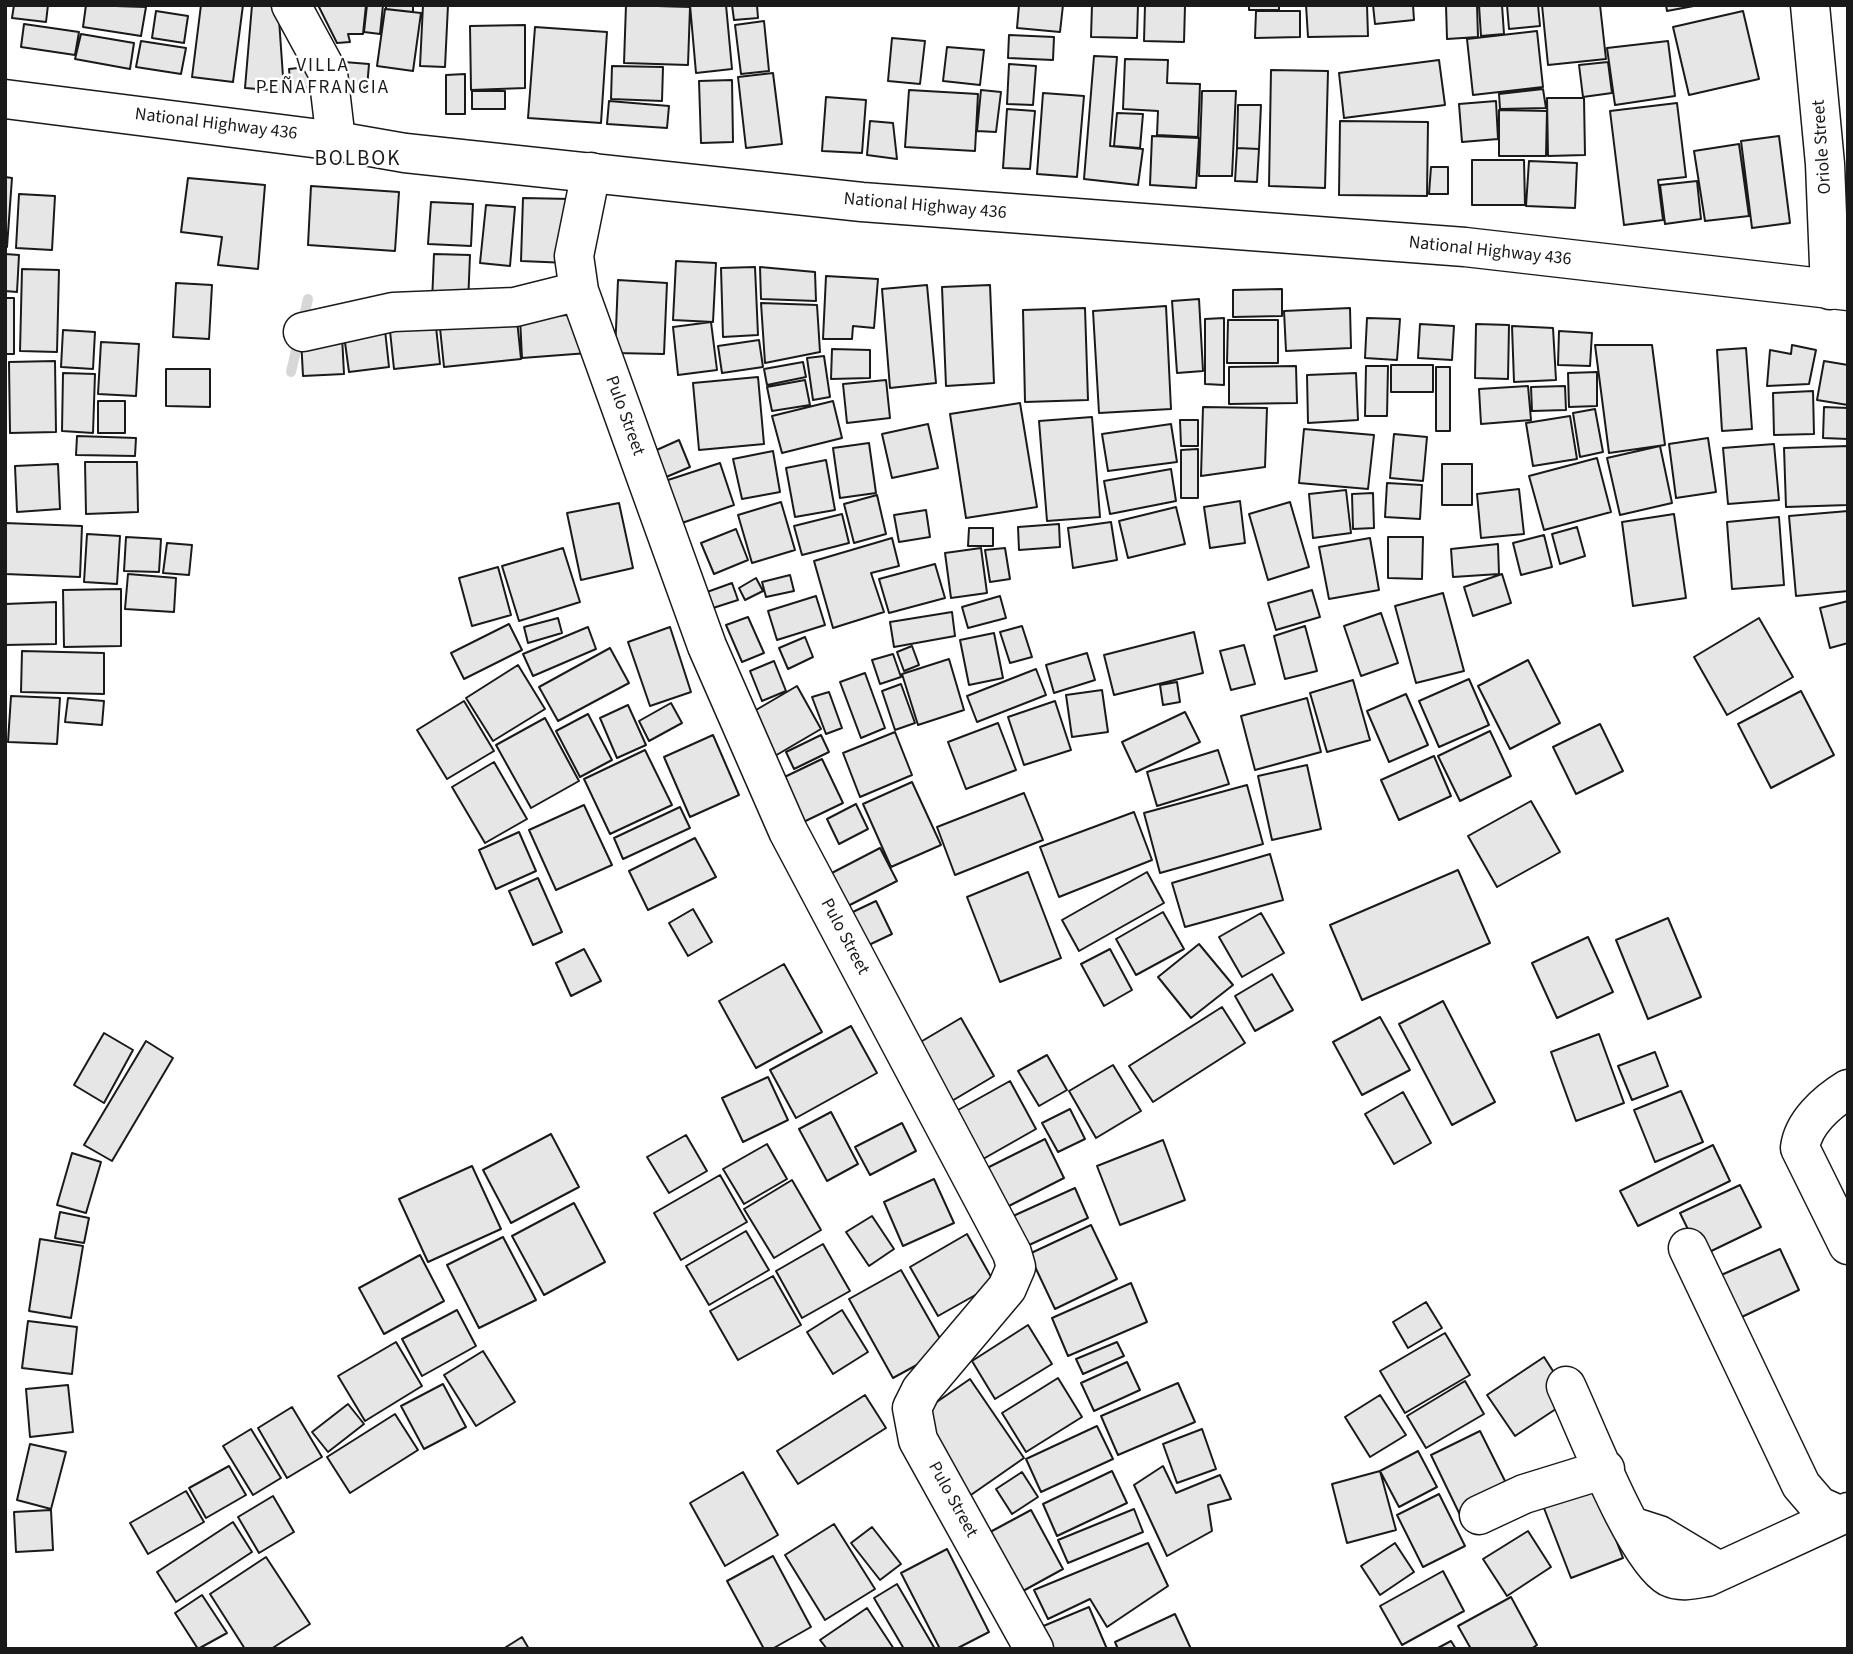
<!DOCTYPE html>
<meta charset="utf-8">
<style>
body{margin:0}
#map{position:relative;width:1853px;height:1654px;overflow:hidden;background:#fff;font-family:"Source Sans 3",sans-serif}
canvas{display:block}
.frame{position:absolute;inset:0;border:7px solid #1a1a1a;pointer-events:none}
</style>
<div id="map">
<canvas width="1853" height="1654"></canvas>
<div class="frame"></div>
</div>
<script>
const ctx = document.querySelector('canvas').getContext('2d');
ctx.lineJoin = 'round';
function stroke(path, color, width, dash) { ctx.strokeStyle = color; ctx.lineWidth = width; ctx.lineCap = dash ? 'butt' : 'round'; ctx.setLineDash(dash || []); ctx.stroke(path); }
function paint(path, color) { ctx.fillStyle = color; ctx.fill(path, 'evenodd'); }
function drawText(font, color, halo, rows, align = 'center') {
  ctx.font = font + ' "Source Sans 3",sans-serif'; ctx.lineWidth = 5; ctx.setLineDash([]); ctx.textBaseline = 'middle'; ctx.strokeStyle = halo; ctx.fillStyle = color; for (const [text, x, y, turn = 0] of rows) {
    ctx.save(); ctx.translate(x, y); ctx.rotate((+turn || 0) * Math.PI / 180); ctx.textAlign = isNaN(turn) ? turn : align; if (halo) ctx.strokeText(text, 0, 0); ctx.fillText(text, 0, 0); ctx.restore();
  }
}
const stream = new Path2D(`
 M291,372L308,299`);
const building = new Path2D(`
 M14,5H48L46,22L12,18Z
 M86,5L146,7L141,36L83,27Z
 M201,5H243L233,82L192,77Z
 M252,5H278L284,91L245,88Z
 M318,5H366L363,34H348L350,42L337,43Z
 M367,5H383L380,34L364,32Z
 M386,5H413V12L386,9Z
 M423,5H448L445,67L420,66Z
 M626,5L690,7L688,65L624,63Z
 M690,5H726L732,69L696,73Z
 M732,5H757L758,18L734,20Z
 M1019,5H1063L1060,32L1017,28Z
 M1092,5H1138L1137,38L1091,37Z
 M1145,5L1185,6L1184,42L1144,41Z
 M1249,5H1279V10H1249Z
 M1306,5H1367L1368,36L1308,37Z
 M1373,5H1413L1414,20L1375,24Z
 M1446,5H1477L1478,37L1447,39Z
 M1479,5H1502L1504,34L1481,36Z
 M1507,5H1538L1540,26L1509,29Z
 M1542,5H1600L1606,59L1548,65Z
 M1666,5H1699L1667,11Z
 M385,9L421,13L413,71L377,66Z
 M156,11L188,16L184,43L152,38Z
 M1256,11H1300V37L1255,38Z
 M1743,11L1759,79L1689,95L1673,27Z
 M764,21L769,71L741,74L735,25Z
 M24,24L79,32L75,55L21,47Z
 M525,25V88L471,90L470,26Z
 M535,27L607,32L601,123L528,118Z
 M1537,31L1543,87L1473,95L1467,39Z
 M81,34L134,43L130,69L75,59Z
 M1009,35L1054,37L1053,60L1008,58Z
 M892,38L925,41L920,84L888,81Z
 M141,41L186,48L181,74L136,67Z
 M1668,41L1675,96L1615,105L1607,48Z
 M947,47L984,50L980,85L943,81Z
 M1094,56L1117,57L1110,146L1143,149L1138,185L1084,179Z
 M1125,59L1168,60L1167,83L1200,84L1198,137L1157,135L1158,111L1123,109Z
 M1439,60L1445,105L1344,118L1339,73Z
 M344,62L369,64L367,88L342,86Z
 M1608,62L1612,93L1583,97L1579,65Z
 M1009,64L1036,66L1033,105L1007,104Z
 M612,66L663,67L662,101L611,99Z
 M307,67L310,87L291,90L289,69Z
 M1271,70L1328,71L1325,188L1269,186Z
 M773,73L782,144L746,148L738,77Z
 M465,74V114H446V75Z
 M732,80L733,142L701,143L699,81Z
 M1543,89L1546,108L1500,109L1499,94Z
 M909,90L978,94L975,151L905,147Z
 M981,90L1001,92L996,132L977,131Z
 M472,91H505V109H472Z
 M1202,91H1236L1232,176H1199Z
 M1043,93L1084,96L1077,177L1037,174Z
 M826,97L866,100L862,153L822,151Z
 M1547,98H1584L1585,155L1548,156Z
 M609,101L669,106L667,128L607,124Z
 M1496,101L1498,139L1462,142L1459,104Z
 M1677,103L1686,177L1658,180L1663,220L1624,225L1610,111Z
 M1238,105H1261L1259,149L1237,148Z
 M1007,109L1035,111L1030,169L1003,168Z
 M1499,110L1547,111L1546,156H1499Z
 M1117,113L1143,114L1140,148L1114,146Z
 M870,121L893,123L897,159L867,155Z
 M1340,121L1428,122L1427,196L1339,195Z
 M1152,136L1199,138L1196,188L1150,185Z
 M1779,136L1790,223L1752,228L1741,141Z
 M1739,144L1749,216L1705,221L1694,151Z
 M1237,148L1259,149L1257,182L1235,181Z
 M1472,160H1524L1525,205H1472Z
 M1529,161L1577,163L1575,208L1526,206Z
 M1431,167H1448V194H1429Z
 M5,177L12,178L7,247L5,246Z
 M188,178L265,185L258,269L218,265L222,237L181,232Z
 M1697,181L1701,219L1665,224L1660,185Z
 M311,186L399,192L395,251L308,245Z
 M19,194L55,196L52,250L16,248Z
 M523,198L571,199L568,263L521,261Z
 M431,202L473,204L471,246L428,244Z
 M486,205L515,207L510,266L480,263Z
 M5,254L19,255L17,292L5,291Z
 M434,254L470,255L468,304L432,302Z
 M676,261L716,263L713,322L673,320Z
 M755,267L758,335L723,337L721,268Z
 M760,267L815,272L816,301L761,299Z
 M22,269L59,270L57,352L20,351Z
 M826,276L878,279L874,328L853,326L852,339H823Z
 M618,280L667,283L664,354L615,353Z
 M176,283L212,285L209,339L173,337Z
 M927,285L936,383L890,388L882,289Z
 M990,285L994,383L946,386L942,287Z
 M1282,289V316L1233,317V290Z
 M5,298H14V354H5Z
 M1199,299L1203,371L1177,373L1172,301Z
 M761,303L817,305L820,352L765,363Z
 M1166,306L1171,409L1099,413L1093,311Z
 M1085,308L1088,400L1025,402L1023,310Z
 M1350,308L1351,348L1286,351L1284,311Z
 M584,314L588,353L522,358L520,318Z
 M1224,318V385L1205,384V319Z
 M1367,318L1400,319L1397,360L1365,358Z
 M517,320L521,359L444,367L440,328Z
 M1228,320H1278V363H1227Z
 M711,322L717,370L678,375L673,327Z
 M1420,324L1454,326L1452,360L1418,358Z
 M1476,324L1509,325L1508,379L1475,378Z
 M1512,326L1553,328L1556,380L1514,382Z
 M436,327L440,364L394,369L390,331Z
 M63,330L95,332L93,369L61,367Z
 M385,330L389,367L349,372L344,335Z
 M1559,331L1592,333L1590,366L1558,365Z
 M342,336L344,374L303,376L301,338Z
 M759,340L763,367L722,373L718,346Z
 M101,342L139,344L136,396L98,394Z
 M1595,345H1652L1665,445L1609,453Z
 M1792,345L1816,350L1809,384L1767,386L1770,350L1791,354Z
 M1746,348L1752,429L1722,431L1717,350Z
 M832,349L870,350V378L831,379Z
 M824,356L830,397L813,400L807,358Z
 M55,361L56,432L10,433L9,362Z
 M1824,361L1848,365V405L1817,400Z
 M803,362L806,377L767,385L764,369Z
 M1391,365H1433V392H1391Z
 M1296,366L1297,403L1229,404V367Z
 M1366,366H1388L1387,416H1365Z
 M1436,367H1450V431H1436Z
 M166,369H210V407L166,406Z
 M1597,372V406L1569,407L1568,373Z
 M63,373L95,374L93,433L62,431Z
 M1356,373L1358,420L1308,423L1307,375Z
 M758,377L764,444L699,450L693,383Z
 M805,380L810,405L772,411L767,387Z
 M886,380L890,418L847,423L843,384Z
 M1528,386L1531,420L1481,424L1479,389Z
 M1565,386L1566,410L1532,411L1531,387Z
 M1813,391L1814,434L1774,435L1773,393Z
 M98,401H125V433H98Z
 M833,401L842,438L782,453L772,416Z
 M1020,403L1037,507L966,518L950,414Z
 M1203,407L1267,408L1265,467L1201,476Z
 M1824,407L1848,408V439L1823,438Z
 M1595,409L1603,452L1580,457L1573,413Z
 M1570,416L1577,459L1533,466L1526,423Z
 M1092,417L1100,517L1047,521L1039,421Z
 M1180,420H1198V446H1181Z
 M928,424L938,468L892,478L882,434Z
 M1171,424L1177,462L1108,471L1102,434Z
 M1304,429L1374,435L1368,489L1299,483Z
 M1394,434L1427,437L1423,481L1390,478Z
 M77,436L136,438L135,456L76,455Z
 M1708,438L1716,492L1676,498L1669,444Z
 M679,440L690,467L652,483L641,457Z
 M869,443L876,493L840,498L833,448Z
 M1774,444L1779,500L1728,504L1723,448Z
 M1660,446L1672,503L1620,515L1607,458Z
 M1848,446V505L1786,507L1784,448Z
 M1198,449V498H1181V450Z
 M773,451L780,492L742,499L733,459Z
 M1597,458L1611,512L1544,530L1529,476Z
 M826,460L835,510L795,517L786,468Z
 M85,462H137L138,512L86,514Z
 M720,463L734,505L679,524L665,481Z
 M58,464L60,509L17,512L15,466Z
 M1442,464H1472V505H1442Z
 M1171,469L1176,501L1110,514L1104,481Z
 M1387,483L1422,485L1420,519L1385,517Z
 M1519,489L1524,534L1481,538L1477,494Z
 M1346,490L1351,533L1313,538L1309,494Z
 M1373,493L1374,528L1353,529L1352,494Z
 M877,495L886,534L854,543L844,504Z
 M1240,501L1245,543L1210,548L1204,507Z
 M781,502L795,550L752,563L738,515Z
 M1290,502L1309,567L1268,580L1249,514Z
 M619,503L633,568L581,580L567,513Z
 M1176,507L1185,544L1128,558L1119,521Z
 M926,510L930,537L899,542L894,515Z
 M1848,511V591L1796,596L1789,516Z
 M842,514L849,543L802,555L794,526Z
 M1674,514L1686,598L1633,606L1622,522Z
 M1779,517L1784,585L1732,589L1727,522Z
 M1111,522L1117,560L1073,568L1068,528Z
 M5,523L82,526L80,577L5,574Z
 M1059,524L1060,547L1019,550L1018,527Z
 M1577,527L1585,556L1560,564L1552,534Z
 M969,528H993V546H968Z
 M736,529L748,560L714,574L701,543Z
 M87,534L120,536L117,584L84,582Z
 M1544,535L1552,567L1521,575L1513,543Z
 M126,537L161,539L159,572L124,571Z
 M1388,537H1423L1422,579L1388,578Z
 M892,538L899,566L871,573L884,612L833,628L814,561Z
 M1370,538L1379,590L1329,599L1319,547Z
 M167,543L192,545L189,575L163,573Z
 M1498,544L1499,574L1453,577L1451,549Z
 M563,548L580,602L519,621L502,566Z
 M981,548L987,593L951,598L945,553Z
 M1005,548L1010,579L990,582L985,550Z
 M935,564L945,598L889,613L879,579Z
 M498,567L511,615L472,626L459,578Z
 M128,574L176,578L174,612L125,609Z
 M1502,574L1511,603L1473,616L1464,587Z
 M790,575L794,591L766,597L762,582Z
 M756,578L763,591L745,600L739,588Z
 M732,583L738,600L713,608L707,592Z
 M121,589V646L64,647L63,590Z
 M1312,590L1320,617L1276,630L1268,603Z
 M1443,593L1464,671L1416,683L1395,606Z
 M816,596L825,625L777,640L768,611Z
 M1000,596L1006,618L968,628L962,607Z
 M1848,601V643L1830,648L1820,608Z
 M56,602V644L5,645V604Z
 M952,612L955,636L894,647L890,622Z
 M1381,613L1398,663L1361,676L1344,626Z
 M748,617L764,653L742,662L726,625Z
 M558,618L562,633L528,643L524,627Z
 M1759,618L1793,677L1727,715L1694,657Z
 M509,624L522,650L464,679L451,653Z
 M1022,626L1032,657L1010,663L1000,632Z
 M1305,626L1317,671L1285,679L1274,636Z
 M588,627L596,649L533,676L523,654Z
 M670,627L691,692L650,706L628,642Z
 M1194,632L1203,673L1114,695L1104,655Z
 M994,633L1003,678L969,685L960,640Z
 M805,637L813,657L788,669L779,648Z
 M1244,645L1255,684L1231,690L1220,651Z
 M912,646L919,665L904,671L897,652Z
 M610,648L629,683L558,721L539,687Z
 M22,651L104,653V694L21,692Z
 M1087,653L1095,680L1054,693L1046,665Z
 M893,654L901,677L880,684L872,660Z
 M949,659L964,710L918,725L902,674Z
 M1528,660L1560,723L1510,749L1478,686Z
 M774,661L786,691L762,701L750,671Z
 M518,665L545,709L493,741L466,698Z
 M1036,669L1046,695L977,722L967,696Z
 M865,673L885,728L861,738L840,682Z
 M1469,679L1489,725L1439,747L1419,701Z
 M1353,680L1370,740L1327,752L1310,693Z
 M1177,682L1180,702L1163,705L1160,685Z
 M901,684L915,723L895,730L882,691Z
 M797,686L821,729L768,760L744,717Z
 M1102,690L1108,732L1072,737L1066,695Z
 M1801,691L1834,755L1771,788L1738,724Z
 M829,692L842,728L826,734L812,697Z
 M1406,694L1428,745L1389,762L1367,711Z
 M11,696L60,698L57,744L8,742Z
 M68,698L104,701L102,725L65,722Z
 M1307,698L1321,752L1255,770L1241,716Z
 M464,701L494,751L447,779L417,730Z
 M1055,701L1071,750L1024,765L1008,717Z
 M671,703L682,723L649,741L639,721Z
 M628,705L646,745L617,758L600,718Z
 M1185,712L1200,742L1136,772L1122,742Z
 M588,714L612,760L580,777L556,731Z
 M545,718L579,781L531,808L496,745Z
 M998,723L1016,770L966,789L948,742Z
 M1600,724L1623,771L1576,794L1553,747Z
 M1490,731L1511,776L1460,801L1438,756Z
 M895,732L912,775L860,797L843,753Z
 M713,735L739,795L690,817L664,757Z
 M821,735L829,752L794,769L786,752Z
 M645,750L672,805L610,834L584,779Z
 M1218,750L1229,784L1157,806L1147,772Z
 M1434,756L1451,796L1399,820L1381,780Z
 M822,759L843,803L793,827L772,783Z
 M494,762L527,819L485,843L452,787Z
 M1307,765L1321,829L1272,840L1258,776Z
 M912,782L941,845L891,867L863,804Z
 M1247,785L1263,844L1160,873L1144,813Z
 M1024,793L1043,840L955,875L937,827Z
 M1531,801L1560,852L1497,887L1468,836Z
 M856,804L868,829L839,844L827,819Z
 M584,805L612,865L556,890L529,830Z
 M680,807L690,828L623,859L614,838Z
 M1134,812L1152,860L1059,897L1040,847Z
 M519,832L536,871L496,889L479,850Z
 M695,838L716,877L648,910L629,871Z
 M880,848L897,881L842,909L826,876Z
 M1270,854L1283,900L1185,927L1172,883Z
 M1458,870L1490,943L1362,1000L1330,925Z
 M1028,872L1061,958L1000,982L967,897Z
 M1147,872L1164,903L1079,951L1062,920Z
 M538,878L562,932L533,945L509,891Z
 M876,901L892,934L854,952L838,919Z
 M693,909L712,942L688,956L669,923Z
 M1163,912L1184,949L1136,975L1116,939Z
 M1261,913L1284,953L1242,977L1219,937Z
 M1668,918L1701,997L1648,1019L1616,940Z
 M1588,937L1613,992L1557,1018L1532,963Z
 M1199,944L1233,985L1191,1018L1158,977Z
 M584,949L601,981L571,996L556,963Z
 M1110,949L1132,990L1104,1006L1081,964Z
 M784,964L822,1032L756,1068L719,1001Z
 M1272,974L1293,1010L1255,1031L1235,996Z
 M1443,1001L1495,1102L1452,1125L1399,1024Z
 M1222,1007L1245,1043L1153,1102L1129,1066Z
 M1380,1017L1410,1070L1362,1095L1333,1042Z
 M961,1018L994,1076L940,1108L907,1050Z
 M851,1026L877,1073L796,1118L770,1070Z
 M104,1033L133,1050L104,1103L74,1085Z
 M1599,1034L1624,1103L1576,1121L1551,1052Z
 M146,1041L173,1058L112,1161L84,1145Z
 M1655,1052L1668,1086L1632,1100L1618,1066Z
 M1047,1055L1067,1090L1039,1106L1018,1071Z
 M1113,1065L1141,1111L1096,1138L1069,1091Z
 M768,1077L788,1120L743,1142L722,1098Z
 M1010,1081L1036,1129L976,1163L949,1115Z
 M1681,1091L1703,1142L1655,1162L1634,1110Z
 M1403,1092L1431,1143L1394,1164L1365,1114Z
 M1070,1109L1085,1139L1058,1152L1042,1123Z
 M831,1112L858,1164L827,1181L799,1129Z
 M902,1123L916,1151L870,1175L855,1147Z
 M551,1134L579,1187L511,1223L483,1170Z
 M686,1135L707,1171L669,1193L647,1157Z
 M1045,1139L1064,1178L1001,1210L981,1171Z
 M1163,1140L1185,1200L1120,1225L1097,1166Z
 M767,1144L787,1179L744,1204L723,1169Z
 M1713,1145L1730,1181L1638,1226L1620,1191Z
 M72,1153L101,1162L86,1213L57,1205Z
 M472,1166L501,1229L428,1262L399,1199Z
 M720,1175L747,1222L681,1260L654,1213Z
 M934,1179L954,1223L903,1246L884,1202Z
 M792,1180L821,1230L774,1258L744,1209Z
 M1740,1185L1761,1227L1701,1256L1680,1213Z
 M1075,1188L1088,1218L1016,1251L1002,1221Z
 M574,1203L605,1262L544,1295L512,1236Z
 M60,1212L89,1218L84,1243L55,1238Z
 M872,1216L894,1249L869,1266L846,1232Z
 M1091,1225L1117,1279L1055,1309L1029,1254Z
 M746,1231L769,1270L709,1305L686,1266Z
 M967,1234L995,1284L938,1316L910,1267Z
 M503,1237L536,1300L479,1328L447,1265Z
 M40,1239L83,1246L71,1318L29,1311Z
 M823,1244L850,1291L802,1318L776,1271Z
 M1780,1249L1799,1290L1729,1323L1710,1280Z
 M420,1255L444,1301L384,1334L359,1288Z
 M901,1270L946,1349L893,1378L849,1299Z
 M773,1276L801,1325L738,1360L710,1311Z
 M1131,1283L1147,1322L1068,1356L1052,1318Z
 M1426,1302L1442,1328L1408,1348L1393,1322Z
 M457,1310L476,1346L422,1376L402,1339Z
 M842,1310L868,1352L833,1374L807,1332Z
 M28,1321L77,1327L72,1374L22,1368Z
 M1028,1325L1052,1364L995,1399L972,1361Z
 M1445,1333L1470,1375L1405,1413L1380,1371Z
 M396,1342L422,1386L365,1421L338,1376Z
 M1117,1342L1124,1356L1083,1374L1076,1359Z
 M483,1351L515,1402L476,1426L444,1375Z
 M1544,1357L1571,1399L1515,1436L1487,1395Z
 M1127,1362L1140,1390L1094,1411L1081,1383Z
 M1058,1378L1082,1417L1026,1452L1002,1413Z
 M970,1379L1024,1458L968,1497L915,1417Z
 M1465,1381L1484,1414L1426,1448L1407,1416Z
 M1178,1383L1195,1422L1118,1455L1101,1416Z
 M443,1384L466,1427L424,1449L401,1406Z
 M68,1385L73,1432L30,1437L26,1389Z
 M865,1395L886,1428L798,1484L777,1451Z
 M1380,1395L1406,1435L1370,1457L1345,1417Z
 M348,1404L364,1424L328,1452L312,1432Z
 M292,1407L322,1457L287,1478L258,1428Z
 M395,1414L418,1450L350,1493L327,1457Z
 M1097,1426L1113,1459L1041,1492L1026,1459Z
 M251,1429L281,1478L253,1495L223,1446Z
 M1202,1429L1216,1469L1177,1483L1163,1444Z
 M1480,1431L1511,1493L1461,1517L1431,1455Z
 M30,1444L66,1452L51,1509L17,1500Z
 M1418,1451L1437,1487L1399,1507L1380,1471Z
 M229,1466L246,1495L206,1518L189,1488Z
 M1163,1466L1176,1493L1220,1475L1231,1499L1208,1505L1212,1531L1167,1556L1134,1485Z
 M1112,1471L1127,1503L1057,1536L1043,1504Z
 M1380,1471L1396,1530L1347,1543L1332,1484Z
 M743,1472L778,1535L725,1566L690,1503Z
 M1022,1472L1038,1497L1012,1514L996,1489Z
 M1594,1483L1623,1558L1571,1578L1542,1503Z
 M186,1491L204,1522L148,1554L130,1523Z
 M1439,1494L1465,1546L1423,1567L1397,1515Z
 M273,1496L294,1532L259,1553L238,1517Z
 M1134,1509L1143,1532L1068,1563L1058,1540Z
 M51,1510L53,1550L16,1552L14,1512Z
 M1031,1510L1063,1569L1012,1597L979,1538Z
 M233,1522L252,1552L176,1602L157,1572Z
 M834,1524L875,1589L825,1620L785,1555Z
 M872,1527L901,1564L880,1580L851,1543Z
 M1528,1531L1551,1567L1507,1596L1483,1559Z
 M1148,1543L1168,1586L1107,1627L1090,1599L1048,1619L1034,1590Z
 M1395,1543L1414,1572L1380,1595L1361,1566Z
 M947,1549L989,1632L956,1649H940L901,1573Z
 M773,1556L811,1627L772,1649H764L727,1581Z
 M266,1557L310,1624L271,1649H245L210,1594Z
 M1443,1571L1464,1611L1402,1645L1380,1606Z
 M897,1584L935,1649H904L874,1598Z
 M202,1595L227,1633L198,1649L175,1613Z
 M1511,1597L1537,1645L1531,1649H1471L1458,1626Z
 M1089,1607L1107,1649H1050L1041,1627Z
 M867,1608L894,1649H827L820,1640Z
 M1175,1614L1191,1649H1118L1115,1642Z
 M522,1637L529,1649H503Z
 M1451,1641L1456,1649H1436Z`);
const minor = new Path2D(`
 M291,5L328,73L336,141
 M1810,5L1825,164L1830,290
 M591,172L574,256L579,291L707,646L788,831L1012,1253L1016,1267L1007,1288L921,1390L912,1408L918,1440L1034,1649
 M303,332L393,312L515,307L579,291
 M1848,1089C1827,1102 1803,1123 1800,1148L1848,1245
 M1688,1248L1801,1485L1819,1506L1839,1515
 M1566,1386C1585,1426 1635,1558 1669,1577C1681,1583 1695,1579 1707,1577L1848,1512
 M1479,1515L1524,1494L1605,1469
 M1631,1526L1659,1535L1719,1571`);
const major = new Path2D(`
 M5,99L336,141L405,153L862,202L1465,247L1848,291`);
const streetNames = [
 ["National Highway 436",216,125,7],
 ["Oriole Street",1823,147,-94],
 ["National Highway 436",925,207,5],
 ["National Highway 436",1490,252,6],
 ["Pulo Street",624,416,70],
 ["Pulo Street",844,937,62],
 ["Pulo Street",952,1500,61]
];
const neighbourhoodNames = [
 ["VILLA",323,67],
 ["PEÑAFRANCIA",323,89]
];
const quarterNames = [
 ["BOLBOK",358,160]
];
stroke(stream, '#d7d7d7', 10);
paint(building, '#e6e6e6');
stroke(building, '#1a1a1a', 2);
stroke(minor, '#1a1a1a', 41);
stroke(major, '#1a1a1a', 41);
stroke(minor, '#fff', 38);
stroke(major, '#fff', 38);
drawText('18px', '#1a1a1a', '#fff', streetNames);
ctx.letterSpacing = '2px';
drawText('19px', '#1a1a1a', '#fff', neighbourhoodNames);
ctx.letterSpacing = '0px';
ctx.letterSpacing = '2px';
drawText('21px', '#1a1a1a', '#fff', quarterNames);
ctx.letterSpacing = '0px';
</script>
